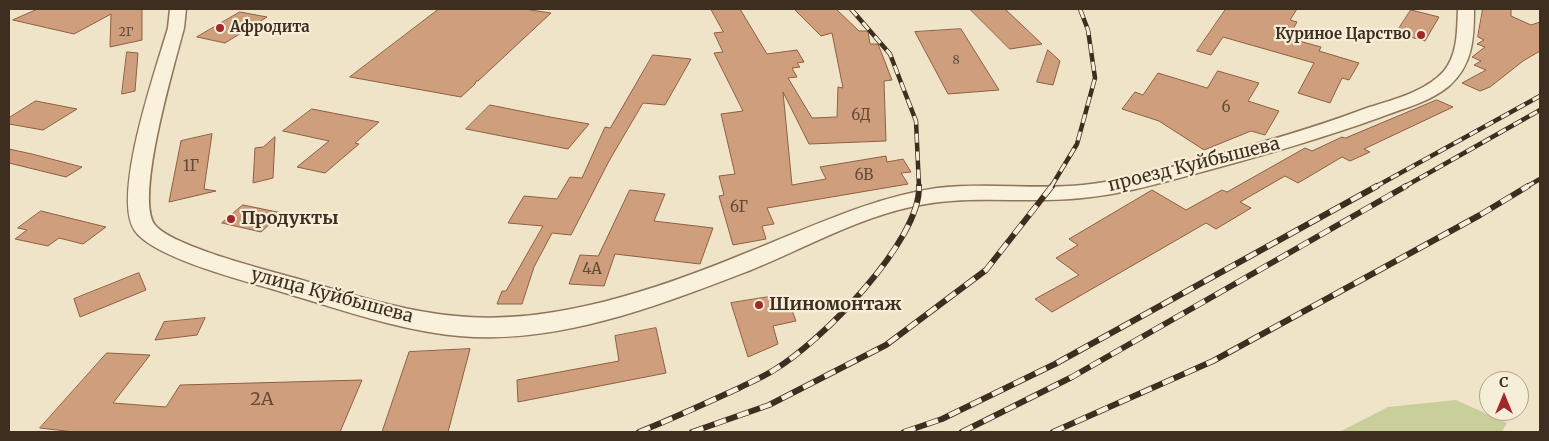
<!DOCTYPE html>
<meta charset="utf-8">
<style>
body{margin:0}
#map{position:relative;width:1549px;height:441px;overflow:hidden;background:#f0e4c8;font-family:Merriweather,serif}
canvas{display:block}
.frame{position:absolute;inset:0;border:10px solid #3d2e20;pointer-events:none}
.north{position:absolute;left:1479px;top:371px;width:50px;height:50px;box-sizing:border-box;background:#f7eed8;border:1px solid #ada18e;border-radius:50%;rotate:0deg;font-size:14px;font-weight:700;line-height:20px;text-align:center;color:#3d2e20}
.north::after{content:'';display:block;margin:auto;width:18px;height:22px;background:#9e2a2b;clip-path:polygon(50% 0,100% 100%,50% 72%,0 100%)}
</style>
<div id="map">
<canvas width="1549" height="441"></canvas>
<div class="frame"></div>
<div class="north">С</div>
</div>
<script>
const ctx = document.querySelector('canvas').getContext('2d');
ctx.lineJoin = 'round';
function paint(path, color) { ctx.fillStyle = color; ctx.fill(path, 'evenodd'); }
function stroke(path, color, width, dash) { ctx.strokeStyle = color; ctx.lineWidth = width; ctx.lineCap = dash ? 'butt' : 'round'; ctx.setLineDash(dash || []); ctx.stroke(path); }
function drawText(font, color, halo, rows, align = 'center') {
  ctx.font = font + ' Merriweather,serif'; ctx.lineWidth = 4.5; ctx.setLineDash([]); ctx.textBaseline = 'middle'; ctx.strokeStyle = halo; ctx.fillStyle = color; for (const [text, x, y, turn = 0] of rows) {
    ctx.save(); ctx.translate(x, y); ctx.rotate((+turn || 0) * Math.PI / 180); ctx.textAlign = isNaN(turn) ? turn : align; if (halo) ctx.strokeText(text, 0, 0); ctx.fillText(text, 0, 0); ctx.restore();
  }
}
const green = new Path2D(`
 M1456,400L1507,423L1502,432H1339L1388,407Z`);
const building = new Path2D(`
 M38,9H142V40L110,47L111,14L74,34L13,20Z
 M439,9H524L551,13L478,81H476L475,84L461,97L350,77Z
 M711,9H740L767,54L797,50L804,62L797,63L800,67L792,68L797,77L788,78L812,118L837,117L838,87L843,88L832,33L821,36L794,9H836L859,31H868L870,44H878L892,80L884,81L886,141L809,144L783,92L792,185L826,179L820,167L886,156L887,162L903,159L911,172L901,173L908,184L767,208L774,224L762,226L766,239L733,245L719,196L724,195L719,176L735,174L721,114L743,111L714,53L723,52L714,33L723,32Z
 M970,9H1005L1042,44L1010,49Z
 M1226,9H1297L1290,20L1297,22L1288,38L1321,47L1319,51L1359,63L1349,80L1342,78L1330,103L1298,93L1314,63L1223,37L1211,55L1197,51Z
 M1483,9H1511V16L1531,25L1540,22V51L1523,61L1490,87L1480,91L1462,83L1486,70L1474,65L1481,61L1472,57L1485,47L1477,44L1484,40L1478,37Z
 M1411,10L1439,17L1425,41L1396,33Z
 M240,12L267,17L225,43L197,37Z
 M961,29L999,90L948,94L915,32Z
 M1048,50L1060,61L1053,85L1037,82Z
 M127,52L138,53L135,91L122,94Z
 M653,55L691,59L665,105L643,103L609,161L571,235L552,233L534,267L522,304H497L502,291H506L543,226L508,223L524,196L557,199L570,177L582,178L605,127L610,128Z
 M1218,71L1259,83L1248,101L1279,111L1265,135L1251,131L1204,150L1159,121L1122,109L1135,92L1143,95L1158,73L1207,88Z
 M1437,100L1453,107L1364,149L1370,152L1350,161L1342,157L1298,183L1285,176L1240,202L1251,208L1216,229L1206,223L1052,312L1035,299L1079,275L1056,258L1078,245L1069,239L1152,190L1186,210L1222,190L1227,192L1305,148L1312,151L1342,137L1345,138Z
 M36,101L77,109L43,130L9,124V118Z
 M490,105L550,117L589,124L568,149L466,129Z
 M312,109L379,122L355,143L359,144L325,173L297,167L329,141L283,131Z
 M212,134L204,189L216,191L169,202L181,141Z
 M275,137L273,178L253,183L255,148L263,147Z
 M9,149L32,154L82,167L66,177L9,163Z
 M630,190L665,194L654,221L713,228L700,264L615,254L604,286L569,284L580,255L598,256Z
 M243,205L282,213L261,232L222,223Z
 M41,211L106,227L83,244L59,238L48,246L15,239L27,230L18,228Z
 M139,273L146,290L80,317L74,299Z
 M769,297L772,308L790,305L796,321L773,326L778,344L748,357L731,303Z
 M205,318L197,335L155,340L164,322Z
 M656,328L666,373L518,402L517,380L619,361L615,336Z
 M470,349L448,432H382L409,352Z
 M107,353L150,355L113,403L166,407L180,385L362,380L340,432H74L40,428Z`);
const minor = new Path2D(`
 M170,9H186L184,28C175,63 134,199 155,225C172,246 263,269 291,277C345,292 399,311 456,316C551,326 659,289 746,253C809,228 870,198 937,188C986,182 1035,190 1083,185C1121,181 1157,171 1194,161C1251,146 1308,130 1364,109C1391,100 1424,93 1444,71C1458,54 1457,30 1458,9H1474C1474,38 1473,65 1449,86C1430,102 1404,108 1381,117C1323,138 1264,155 1205,171C1164,182 1124,194 1082,198C1026,204 970,194 915,206C857,218 805,248 751,270C660,305 559,345 459,336C395,330 334,307 272,289C241,280 153,257 135,231C111,197 156,69 168,28Z`);
const railFar1 = new Path2D(`
 M851,9L890,54L916,121L919,187
 M1051,187L1077,144L1095,78L1088,30L1080,9
 M1375,187L1540,96
 M1404,187L1540,110
 M1526,187L1540,179`);
const rail = new Path2D(`
 M639,432C672,419 704,404 737,389C749,383 763,377 774,370C820,343 921,241 919,186
 M692,432L769,405L886,345L986,270L1052,186
 M904,432L942,419L1055,364L1377,186
 M962,432L1072,377L1406,186
 M1053,432L1213,361L1480,215L1528,186`);
const markers = [
 [220,28,5,"#9e2a2b"],
 [1421,35,5,"#9e2a2b"],
 [231,219,5,"#9e2a2b"],
 [759,305,5,"#9e2a2b"]
];
const farNumbernames = [
 ["2Г",126,33],
 ["8",956,61]
];
const farPoinames = [
 ["Афродита",230,28],
 ["Куриное Царство",1411,35,"right"]
];
const numberNames = [
 ["6",1226,108],
 ["6Д",861,116],
 ["1Г",191,167],
 ["6В",864,176],
 ["6Г",739,208],
 ["4А",592,270]
];
const streetNames = [
 ["проезд Куйбышева",1194,165,-14],
 ["улица Куйбышева",332,296,15]
];
const poiNames = [
 ["Продукты",241,219],
 ["Шиномонтаж",769,305]
];
const nearNumbernames = [
 ["2А",262,400]
];
paint(green, '#c9cf9b');
paint(building, '#cf9f7d');
stroke(building, '#8d5f41', 1);
stroke(minor, '#8d765c', 3);
paint(minor, '#faf1dc');
stroke(railFar1, '#3d2e20', 4.5);
stroke(rail, '#3d2e20', 6);
stroke(railFar1, '#f7eed8', 3, [9]);
stroke(rail, '#f7eed8', 4.5, [12]);
for (const [x, y, r, color] of markers) { const dot = new Path2D(); dot.arc(x, y, r, 0, 2 * Math.PI); ctx.fillStyle = color; ctx.fill(dot); stroke(dot, '#f7eed8', 2); }
drawText('12px', '#624a37', null, farNumbernames);
drawText('bold 15px', '#3d2e20', '#f7eed8', farPoinames, 'left');
drawText('15px', '#624a37', null, numberNames);
drawText('18px', '#3d2e20', '#f7eed8', streetNames);
drawText('bold 18px', '#3d2e20', '#f7eed8', poiNames, 'left');
drawText('18px', '#624a37', null, nearNumbernames);
</script>
